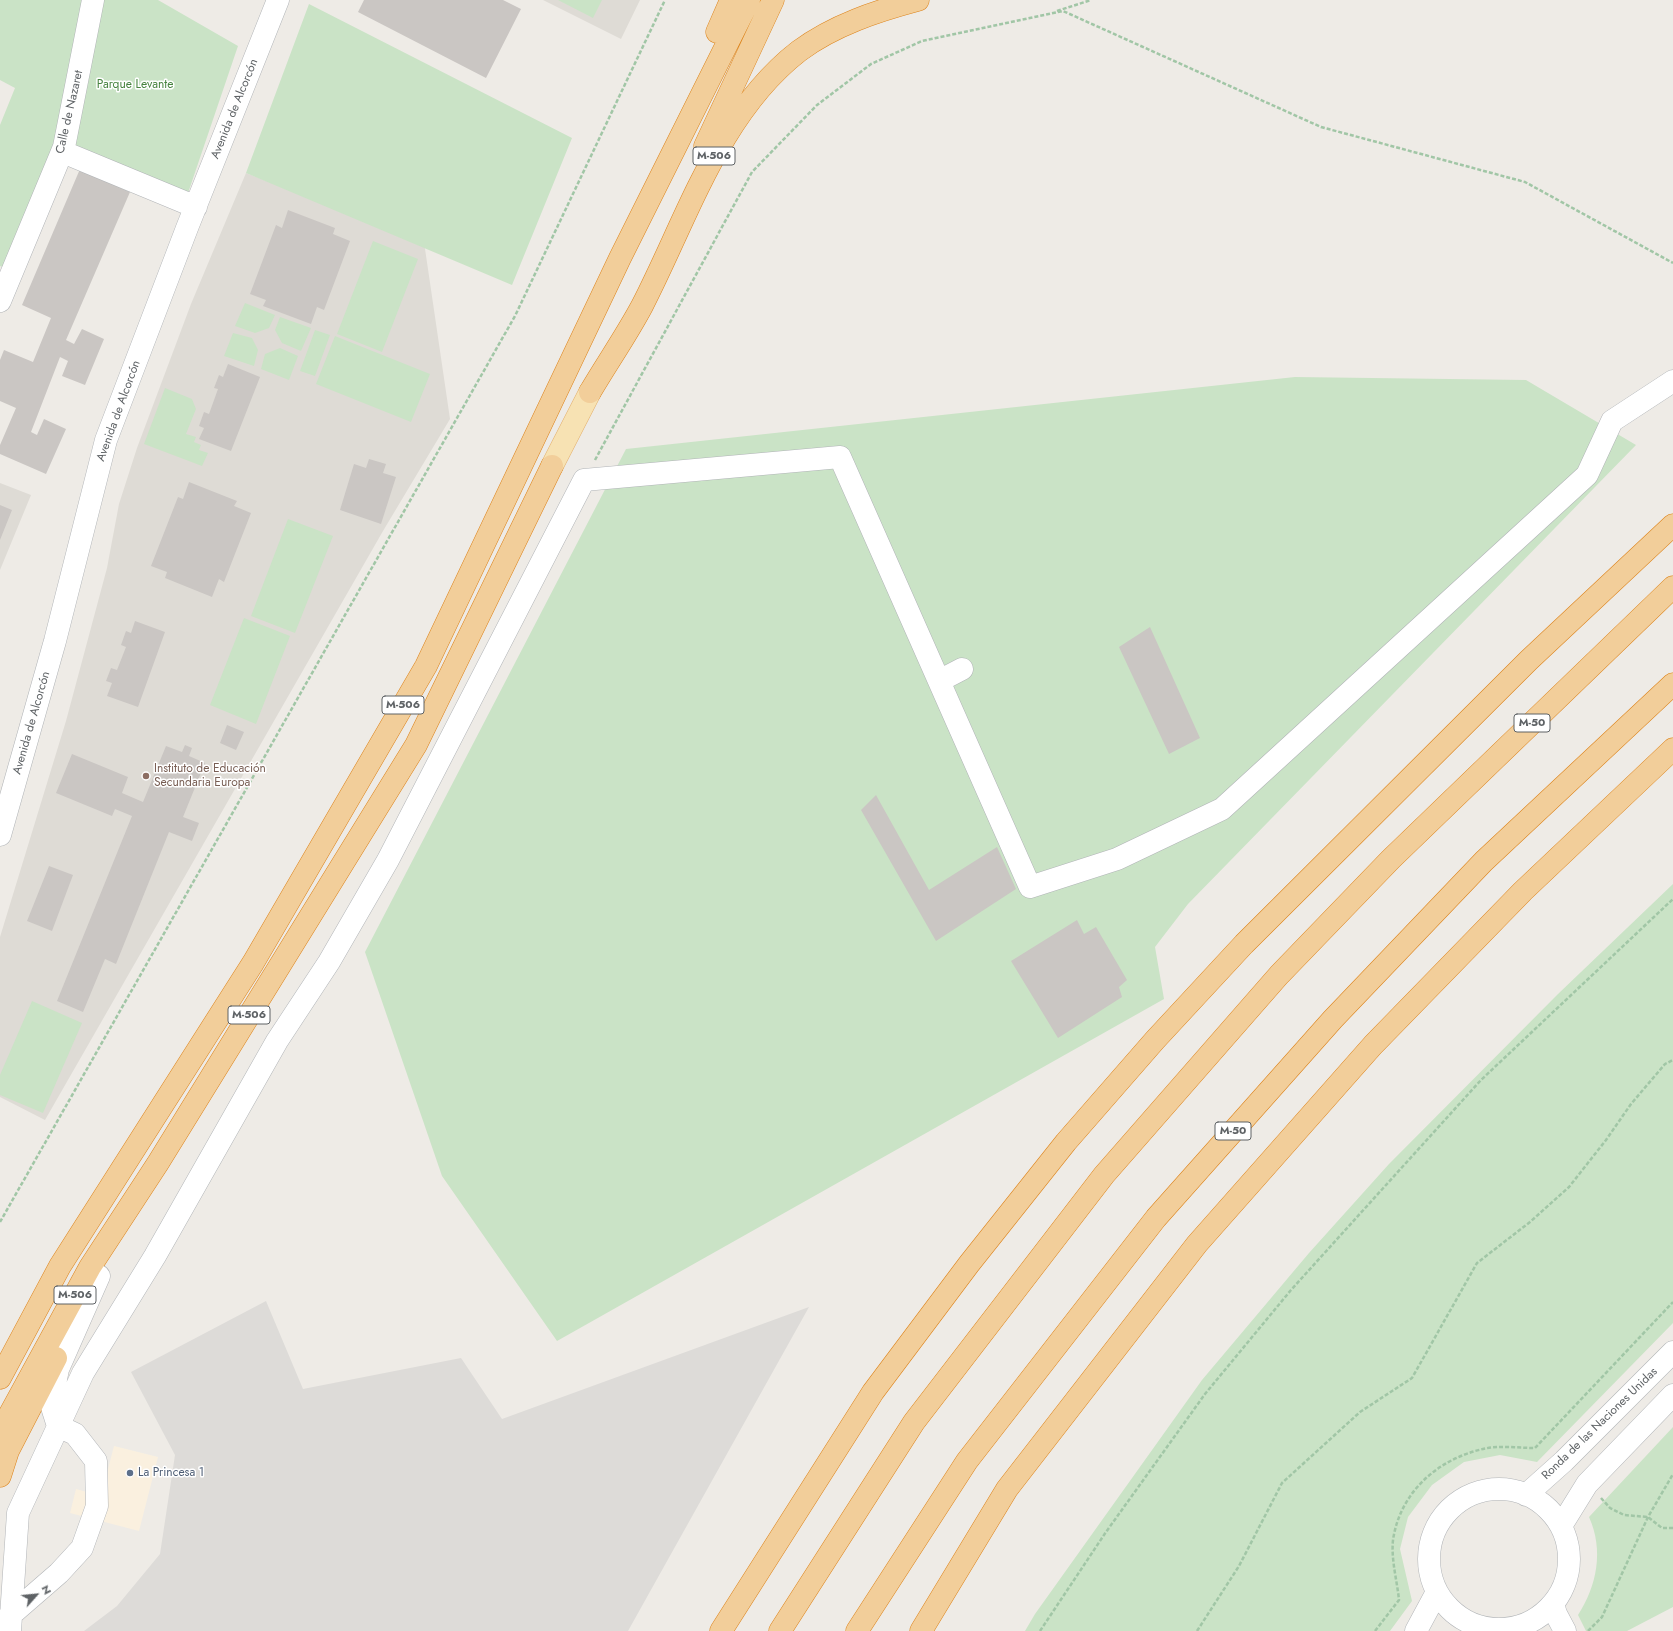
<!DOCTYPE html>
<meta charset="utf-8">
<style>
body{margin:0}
#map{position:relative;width:1673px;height:1631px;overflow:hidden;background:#eeebe6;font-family:Jost,sans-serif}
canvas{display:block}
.north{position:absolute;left:16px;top:1575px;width:40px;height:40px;-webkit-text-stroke:3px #fff;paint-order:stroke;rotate:63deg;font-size:11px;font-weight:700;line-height:16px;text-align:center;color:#5e6265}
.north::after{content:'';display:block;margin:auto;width:14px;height:18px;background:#5e6265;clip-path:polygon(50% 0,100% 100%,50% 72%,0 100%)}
</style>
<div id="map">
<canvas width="1673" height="1631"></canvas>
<div class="north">N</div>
</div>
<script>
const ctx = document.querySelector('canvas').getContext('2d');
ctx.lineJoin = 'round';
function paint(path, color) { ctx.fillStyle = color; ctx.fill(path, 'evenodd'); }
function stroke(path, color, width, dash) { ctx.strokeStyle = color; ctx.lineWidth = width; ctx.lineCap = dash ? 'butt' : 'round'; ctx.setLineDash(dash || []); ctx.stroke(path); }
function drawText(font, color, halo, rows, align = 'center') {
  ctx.font = font + ' Jost,sans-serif'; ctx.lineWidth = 3; ctx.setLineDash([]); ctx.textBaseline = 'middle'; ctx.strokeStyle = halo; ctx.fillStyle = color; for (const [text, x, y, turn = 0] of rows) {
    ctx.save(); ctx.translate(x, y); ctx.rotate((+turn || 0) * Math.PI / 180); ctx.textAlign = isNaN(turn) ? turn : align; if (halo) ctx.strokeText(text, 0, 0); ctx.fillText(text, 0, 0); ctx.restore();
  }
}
const commercial = new Path2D(`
 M114,1446L158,1457L139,1531L70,1513L76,1489L101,1496Z`);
const industrial = new Path2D(`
 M266,1301L303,1389L461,1358L502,1419L809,1307L628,1631H84L117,1606L160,1554L175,1455L131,1372Z`);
const education = new Path2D(`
 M543,0H640L621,39Z
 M246,173L424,242L450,419L383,531L45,1120L0,1097V937L66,721L107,568L119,504L137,448L191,304Z
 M0,483L31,495L0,570Z`);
const green = new Path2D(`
 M0,0H158L238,46L187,196L54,144L5,268L0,266V125L15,88L0,80Z
 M558,0H602L593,18Z
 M309,4L572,138L512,285L246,173Z
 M373,241L418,259L382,352L337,334Z
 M245,303L275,315L269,328L255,333L235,326Z
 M280,317L311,328L301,351L282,343L275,330Z
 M315,330L330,335L315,376L300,371Z
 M233,333L252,338L258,350L254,366L224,356Z
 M335,336L430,374L411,422L316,384Z
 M280,348L298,356L289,380L261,369L265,354Z
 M1295,377L1526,380L1636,445L1188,904L1155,947L1164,999L557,1341L442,1176L365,952L626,449Z
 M165,388L192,399L196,409L186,434L196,437L194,442L201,445L199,450L208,453L202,466L144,444Z
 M288,519L333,536L295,633L251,616Z
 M244,618L290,636L256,724L210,705Z
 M1673,884V1323L1537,1462L1500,1455L1464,1462L1432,1485L1408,1517L1400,1549L1412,1601L1390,1631H1025L1035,1614L1202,1380L1309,1253L1389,1164L1558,994Z
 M32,1001L82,1023L43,1113L0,1095V1075Z
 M1673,1427V1607L1627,1631H1586L1578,1615C1597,1586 1604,1550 1589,1517Z`);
const building = new Path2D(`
 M364,0H503L521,9L486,78L358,12Z
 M80,169L130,192L66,340L74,344L82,329L104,339L85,385L62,376L68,361L60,357L31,432L37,435L44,419L66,429L46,474L0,454V445L16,408L0,401V360L4,350L33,362L51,318L22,305Z
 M288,210L335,228L333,234L350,241L324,310L317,307L311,324L263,306L266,300L250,294L276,225L282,228Z
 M228,364L260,377L231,451L199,439L204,428L199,426L204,412L209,414L218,389L214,388L219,375L223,377Z
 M369,459L386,464L383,473L396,477L381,524L340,510L354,464L366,468Z
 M189,482L237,501L234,506L251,513L224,582L219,579L212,597L165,578L167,572L151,566L178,497L183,499Z
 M0,505L12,510L0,540Z
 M135,621L165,632L138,707L107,696L112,683L106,681L111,668L117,670L126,647L121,645L126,631L131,633Z
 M1150,627L1200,738L1169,754L1119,647Z
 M227,725L244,732L236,750L220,743Z
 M185,745L192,748L189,756L205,763L183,817L199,823L192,841L169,832L116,964L105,959L83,1012L57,1001L132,816L115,809L112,816L56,793L72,754L128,777L122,793L143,802L166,746L182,752Z
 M876,795L929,890L997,847L1016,889L936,941L861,810Z
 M49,866L73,875L52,931L27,921Z
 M1077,920L1084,934L1096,927L1127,980L1119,987L1122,997L1058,1038L1011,961Z`);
const path = new Path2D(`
 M1057,11L1091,0
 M595,460L752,172L817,105L871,64L922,41L1063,11L1321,127L1525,182L1673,263
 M0,1222L515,316L665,0
 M1601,1498L1610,1508L1624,1515L1648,1517L1662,1528H1673
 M1040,1631L1106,1532L1205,1394L1291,1290L1481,1080L1673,899
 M1197,1631L1239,1566L1282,1483L1360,1412L1412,1378L1477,1263L1530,1222L1569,1187L1606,1140L1631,1104L1665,1064L1673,1060
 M1375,1631L1399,1600C1397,1580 1391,1560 1393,1540C1400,1492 1438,1459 1483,1449C1499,1445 1518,1448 1535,1448L1673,1302
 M1588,1631L1602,1617L1648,1517L1673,1474`);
const minor = new Path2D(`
 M63,152L196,207
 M0,301L64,147L93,0
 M939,681L962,669
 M0,835L55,641L106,440L187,228L278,0
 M1429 1559a70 70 0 1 1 140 0a70 70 0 1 1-140 0Z
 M1526,1495L1564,1461L1673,1352
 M1561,1526L1587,1484L1673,1395
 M1553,1604L1556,1614L1565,1631
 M6,1619L59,1573L82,1548L97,1506L96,1461L75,1434L58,1426L51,1404L58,1369L99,1276
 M10,1631L18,1513L83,1373L155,1256L277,1041L329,962L388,860L584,480L840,457L1030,887L1117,859L1222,809L1587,475L1612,421L1673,381
 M1416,1631L1437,1592`);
const major = new Path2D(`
 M552,466L590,392`);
const highway = new Path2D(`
 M717,32L731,0
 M705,146L773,0
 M590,392C607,363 626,336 642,306C687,219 719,113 799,51C834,25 877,11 918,0
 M0,1378L60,1266L253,963L426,666L620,258L749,0
 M0,1432L90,1267L158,1163L416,745L552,466
 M0,1476L8,1451L56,1358
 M721,1631L873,1392L969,1264L1066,1142L1155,1040L1244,944L1529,660L1673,525
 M780,1631L914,1422L1104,1175L1279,975L1391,859L1673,587
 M857,1631L967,1461L1156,1218L1333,1019L1484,861L1673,684
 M921,1631L1007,1489L1197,1244L1373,1045L1523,891L1673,749`);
const markers = [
 [146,776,4,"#8d6e63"],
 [130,1473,4,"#5c6f8a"]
];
const shields = [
 [714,156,42],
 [403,705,42],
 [1532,723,36],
 [249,1015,42],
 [1233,1131,36],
 [75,1295,42]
];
const shieldNames = [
 ["M-506",714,156],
 ["M-506",403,705],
 ["M-50",1532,723],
 ["M-506",249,1015],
 ["M-50",1233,1131],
 ["M-506",75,1295]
];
const parkNames = [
 ["Parque Levante",135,85]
];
const streetNames = [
 ["Avenida de Alcorcón",235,109,-68],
 ["Calle de Nazaret",70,112,-77],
 ["Avenida de Alcorcón",119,411,-70],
 ["Avenida de Alcorcón",32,723,-74],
 ["Ronda de las Naciones Unidas",1600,1424,-44]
];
const educationNames = [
 ["Instituto de Educación",154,769],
 ["Secundaria Europa",154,783]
];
const serviceNames = [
 ["La Princesa 1",138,1473]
];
paint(commercial, '#faf0df');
paint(industrial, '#dddbd8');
paint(education, '#dedbd5');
paint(green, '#cae3c6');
paint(building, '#cac6c3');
stroke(minor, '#b1b4b7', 23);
stroke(major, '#e3af6b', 23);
stroke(highway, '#dc8219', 23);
stroke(path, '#a1c6a6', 2.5, [4, 2]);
stroke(minor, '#fff', 22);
stroke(major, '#f7e2b3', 22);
stroke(highway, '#f2ce9a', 22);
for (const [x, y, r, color] of markers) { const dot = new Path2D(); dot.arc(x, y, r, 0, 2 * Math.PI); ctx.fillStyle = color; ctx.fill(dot); stroke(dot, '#fff', 1.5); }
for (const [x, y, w] of shields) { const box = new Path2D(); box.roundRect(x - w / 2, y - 9, w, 18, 3); ctx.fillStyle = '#fff'; ctx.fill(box); stroke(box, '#5e6265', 1); }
drawText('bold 11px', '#5e6265', null, shieldNames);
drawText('12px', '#46833f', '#fff', parkNames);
drawText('12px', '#5e6265', '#fff', streetNames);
drawText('12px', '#785e54', '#fff', educationNames, 'left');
drawText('12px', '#4e5e75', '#fff', serviceNames, 'left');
</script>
